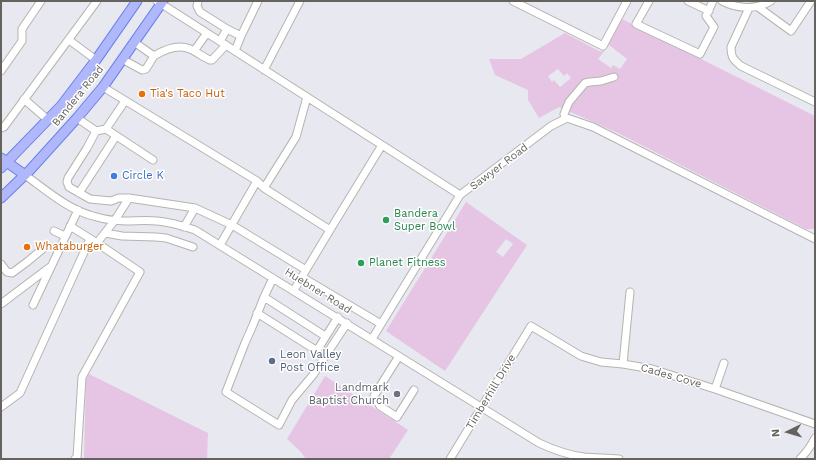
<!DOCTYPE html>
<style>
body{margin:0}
#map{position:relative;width:816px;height:460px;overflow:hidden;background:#e7e8f0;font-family:"Work Sans",sans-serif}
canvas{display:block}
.frame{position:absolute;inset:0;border:2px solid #66635e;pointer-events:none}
.north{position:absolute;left:768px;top:412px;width:40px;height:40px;-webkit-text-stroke:3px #fff;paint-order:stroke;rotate:265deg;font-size:11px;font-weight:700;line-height:16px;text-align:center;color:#66635e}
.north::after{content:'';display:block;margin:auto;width:14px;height:18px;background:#66635e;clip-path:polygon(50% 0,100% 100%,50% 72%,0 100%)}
</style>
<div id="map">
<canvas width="816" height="460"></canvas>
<div class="frame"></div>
<div class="north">N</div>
</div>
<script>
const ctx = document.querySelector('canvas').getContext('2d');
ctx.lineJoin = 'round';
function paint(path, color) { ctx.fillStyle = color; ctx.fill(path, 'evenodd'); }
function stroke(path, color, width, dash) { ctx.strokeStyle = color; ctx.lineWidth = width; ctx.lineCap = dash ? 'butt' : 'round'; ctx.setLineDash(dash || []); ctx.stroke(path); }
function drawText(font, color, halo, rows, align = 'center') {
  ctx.font = font + ' "Work Sans",sans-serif'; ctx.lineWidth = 3; ctx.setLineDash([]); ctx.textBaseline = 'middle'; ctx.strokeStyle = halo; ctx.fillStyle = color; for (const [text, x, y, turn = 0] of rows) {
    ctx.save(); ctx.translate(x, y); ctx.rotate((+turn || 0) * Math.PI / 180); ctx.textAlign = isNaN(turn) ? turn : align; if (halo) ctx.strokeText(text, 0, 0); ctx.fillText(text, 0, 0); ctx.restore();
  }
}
const green = new Path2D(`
 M622,19L679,48L815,116V229H806L618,133L559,107L539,118L528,100V90L495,75L489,59H521L565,33L601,52ZM609,45L627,59L620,69L613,65L611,68L598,59ZM558,69L564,76L567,73L571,78L560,87L554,80L552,82L548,76Z
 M466,202L527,245L445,371L386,331ZM506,239L513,244L503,257L496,252Z
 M89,374L208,433L207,459H84L86,379Z
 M325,376L408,430L389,459H306L300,451L287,439Z`);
const minor = new Path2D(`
 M157,1L460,195L551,126L567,118L593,127L815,239
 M198,1L197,6L200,12L227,29
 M513,1L603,46L627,1
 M649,1L636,24L700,54L714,27L706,16L713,1
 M688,1L709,11
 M722,1C737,9 756,10 771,1
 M758,7L791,31L811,1
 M749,8L731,47C731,58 734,60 741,66L815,102
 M69,40L96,60
 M220,41L227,29L241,36L258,1
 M194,51L207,33
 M235,51L241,36
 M154,56C164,50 178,44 190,49C197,52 203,57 210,60H212L226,45
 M122,59L142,70L146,69L154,56L134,42
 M264,70L300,1
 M1,71L22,41V29L41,1
 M103,87L257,181L220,245
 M24,99L48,120
 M77,118L96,131L106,129L125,101
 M565,119L564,114L569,102L585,83L590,82L601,81L614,77
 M1,128L4,127L97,1
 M106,129L153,160
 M96,131L87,148L68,178L67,182L69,187L90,199L111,201L119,198H129L195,208L232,225L306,270
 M25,175C46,190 67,209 93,216C103,219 115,221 126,221C136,221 146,220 157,221C170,222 183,226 195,230L539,443C554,450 568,455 584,457C596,458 607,458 619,459
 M257,181L264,188L330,230L294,290
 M264,188L296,137L307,97
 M79,193L116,136
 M70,226L94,241
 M184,227L195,208
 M330,230L382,145
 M54,231L65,236
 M105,233L122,236L156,237L166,238L193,247
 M1,264L7,272L12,273L27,262L45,247
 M302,277L381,324
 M273,278L264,297L253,325L245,343L226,392L279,425L292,400L313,375L347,323
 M264,297L325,336
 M1,304L50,267
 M33,305L78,210
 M257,313L314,349H318L338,317
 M372,339L460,195
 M399,356L374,396L380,406L397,417L414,390
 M623,364L630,292
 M715,389L724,363
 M1,407L20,393L90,239
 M75,459L77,458L82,377L140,272L97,243L115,220L129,198
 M450,459L531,326L581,356L601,362L623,364L652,369L715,389L815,424
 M800,459C806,453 811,446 815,438`);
const major = new Path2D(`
 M1,158L25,175
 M1,168L61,106L96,60L137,1
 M1,198L30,170L77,118L103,87L163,1`);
const markers = [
 [142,94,4,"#e8710a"],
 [114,176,4,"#3f7fe0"],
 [386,220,4,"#2e9e5b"],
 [27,247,4,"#e8710a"],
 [361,263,4,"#2e9e5b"],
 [272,361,4,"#5c6f8a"],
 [397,394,4,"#6b7280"]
];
const foodNames = [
 ["Tia's Taco Hut",150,94],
 ["Whataburger",35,247]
];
const streetNames = [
 ["Bandera Road",78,96,-51],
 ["Sawyer Road",499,167,-37],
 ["Huebner Road",318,291,32],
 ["Cades Cove",671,376,16],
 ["Timberhill Drive",491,392,-59]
];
const shopNames = [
 ["Circle K",122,176]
];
const leisureNames = [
 ["Bandera",394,214],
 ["Super Bowl",394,227],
 ["Planet Fitness",369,263]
];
const serviceNames = [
 ["Leon Valley",280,355],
 ["Post Office",280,368]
];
const worshipNames = [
 ["Landmark",389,388],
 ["Baptist Church",389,401]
];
paint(green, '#e6c5e4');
stroke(minor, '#b5b4af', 9);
stroke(major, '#6483eb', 11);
stroke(minor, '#fff', 7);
stroke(major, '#b0b8fb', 9);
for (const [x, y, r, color] of markers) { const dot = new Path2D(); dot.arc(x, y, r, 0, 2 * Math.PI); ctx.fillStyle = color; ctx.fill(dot); stroke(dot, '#fff', 1.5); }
drawText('11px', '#c56008', '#fff', foodNames, 'left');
drawText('11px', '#66635e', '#fff', streetNames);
drawText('11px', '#366cbe', '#fff', shopNames, 'left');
drawText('11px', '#27864d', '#fff', leisureNames, 'left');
drawText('11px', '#4e5e75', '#fff', serviceNames, 'left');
drawText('11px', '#5b616d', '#fff', worshipNames, 'right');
</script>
